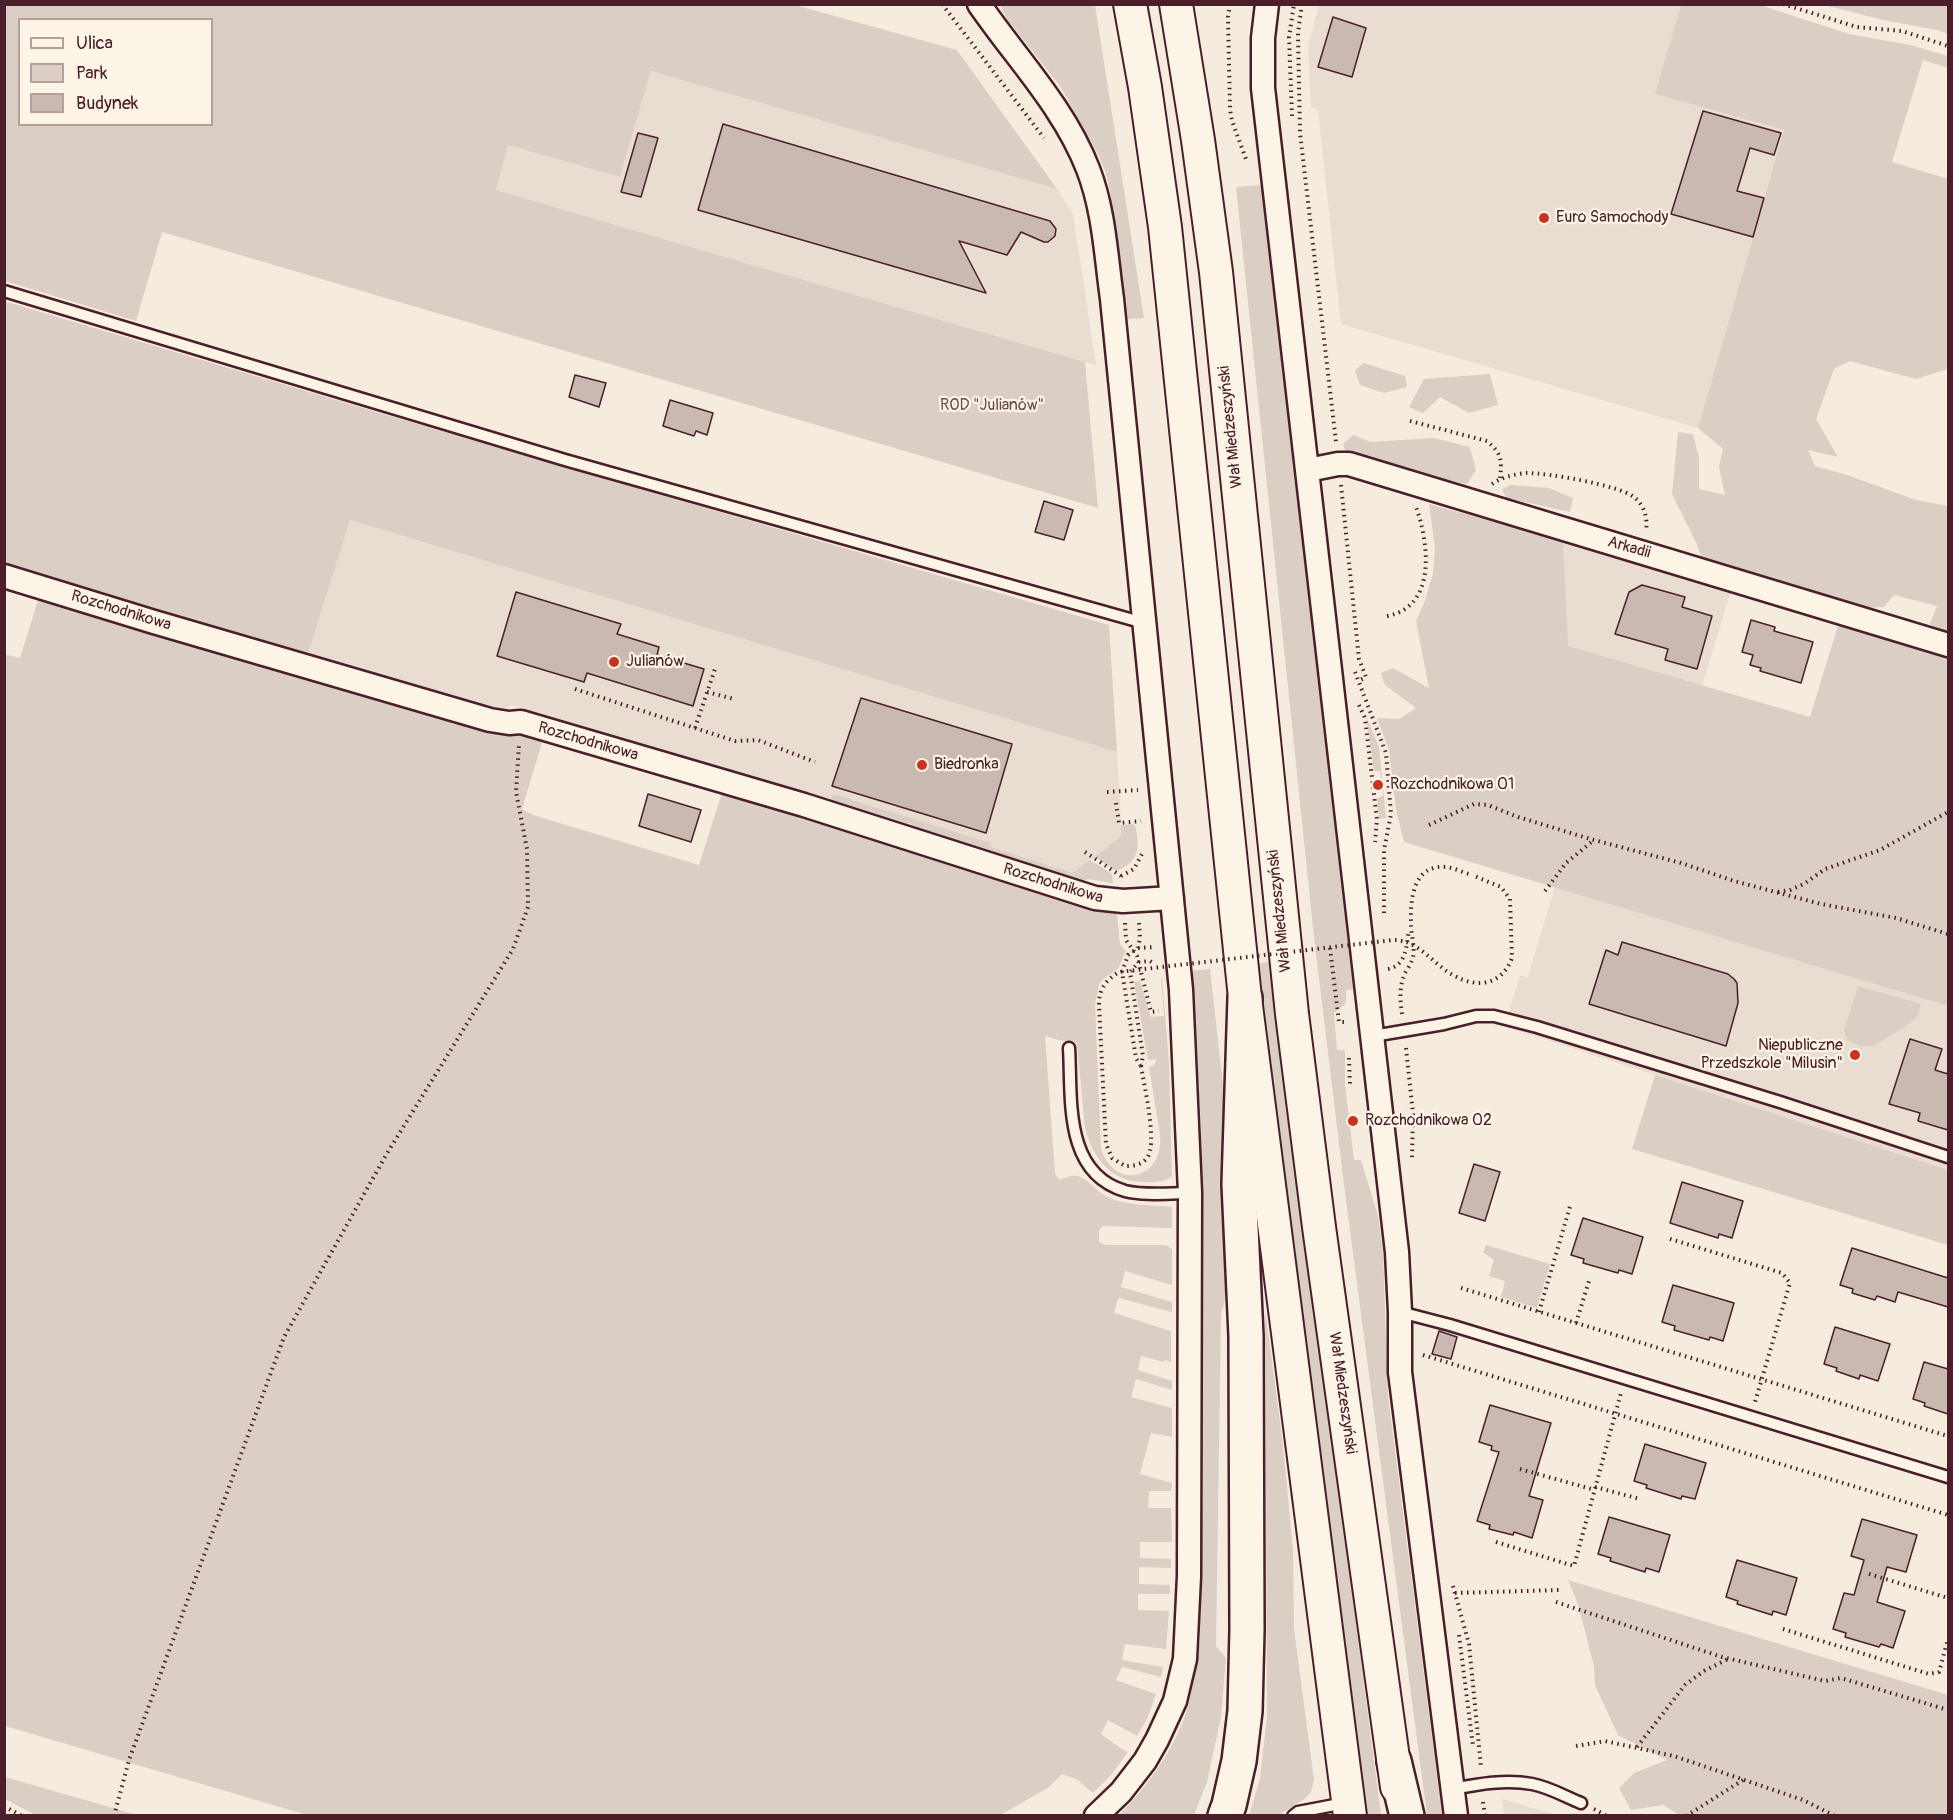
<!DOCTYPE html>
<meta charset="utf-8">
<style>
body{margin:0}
#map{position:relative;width:1953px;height:1820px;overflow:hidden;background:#f5ecde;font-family:Pangolin,sans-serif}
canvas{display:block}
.frame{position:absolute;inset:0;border:6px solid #4a1f2b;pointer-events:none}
.legend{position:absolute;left:18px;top:18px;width:195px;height:108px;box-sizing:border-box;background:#fcf5e5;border:2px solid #b59f9b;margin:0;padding:8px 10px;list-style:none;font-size:18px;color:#4a1f2b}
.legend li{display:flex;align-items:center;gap:12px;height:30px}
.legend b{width:30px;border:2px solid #b59f9b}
</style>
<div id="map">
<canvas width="1953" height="1820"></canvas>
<div class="frame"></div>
<ul class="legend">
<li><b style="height:8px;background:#fcf5e5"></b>Ulica</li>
<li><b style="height:16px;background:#dbcec4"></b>Park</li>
<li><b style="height:16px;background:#cab9b1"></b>Budynek</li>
</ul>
</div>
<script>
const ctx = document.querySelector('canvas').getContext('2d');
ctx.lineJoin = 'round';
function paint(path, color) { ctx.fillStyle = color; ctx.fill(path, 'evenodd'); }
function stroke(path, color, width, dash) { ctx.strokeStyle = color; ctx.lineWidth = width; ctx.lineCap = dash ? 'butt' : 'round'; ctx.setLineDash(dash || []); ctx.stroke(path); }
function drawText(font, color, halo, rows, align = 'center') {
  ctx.font = font + ' Pangolin,sans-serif'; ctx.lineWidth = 4.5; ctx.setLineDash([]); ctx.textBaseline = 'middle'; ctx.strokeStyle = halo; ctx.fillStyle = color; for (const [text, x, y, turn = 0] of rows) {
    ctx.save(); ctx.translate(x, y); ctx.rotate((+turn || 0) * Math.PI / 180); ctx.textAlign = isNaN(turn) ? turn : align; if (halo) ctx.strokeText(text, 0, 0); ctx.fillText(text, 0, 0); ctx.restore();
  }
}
const built = new Path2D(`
 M1319,5H1681L1656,94L1784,130L1698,428L1341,324L1318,110L1311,107L1308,47Z
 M651,71L1057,189L1073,214L1096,365L496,190L508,145L620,177Z
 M349,520L1117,752L1122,836L1073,874L512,705L494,715L306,660Z
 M1563,541L1731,591L1702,686L1567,646Z
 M1555,886L1948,1006V1170L1504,1026L1520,976L1528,977Z
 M1502,1799L1557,1815H1504Z`);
const green = new Path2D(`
 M4,5H795L957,50L1057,189L651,71L620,177L508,145L496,190L1085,362L1098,508L162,232L136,321L5,281ZM20,20H212V124H20Z
 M1000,5H1095L1144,318L1127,319L1110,192L1106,173L1098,154L1060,86L1007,19Z
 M1681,5H1760L1849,34L1910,45L1948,56V68L1923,60L1892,162L1948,179V369L1916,379L1850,361L1834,369L1816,419L1838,457L1808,450L1815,466L1847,475L1916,500L1948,506V635L1942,633L1930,624L1937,606L1894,595L1884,607L1858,608L1703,562L1696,542L1672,494L1678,432L1693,434L1699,458V489L1725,495L1719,467L1723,449L1698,428L1784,130L1655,94Z
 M1824,5H1948V34L1937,30L1883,20Z
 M1261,185L1353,989L1346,990V1003L1334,1013L1337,1050H1345V1085L1354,1160H1361L1378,1216L1383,1251L1388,1396L1442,1815H1427L1344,1185L1314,937L1236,187Z
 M4,301L383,414L1109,625L1117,752L350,520L306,660L5,571Z
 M1364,363L1405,376L1407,387L1384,393L1360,385L1355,370Z
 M1490,374L1498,405L1469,413L1440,397L1423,413L1409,407L1424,379Z
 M1353,435L1371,442L1434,438L1470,447L1476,470L1467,484L1412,473L1347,455L1343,444Z
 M1511,485L1549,488L1573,498L1570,512L1506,498L1502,489Z
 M1429,504L1563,541L1568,646L1810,717L1839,622L1948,653V1006L1404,842L1396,809L1389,750L1377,718L1399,719L1416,708L1385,685L1381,673L1393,668L1429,688L1416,621L1424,603L1433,574L1435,548Z
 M40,594L543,739L522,809L533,815L699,865L722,793L1005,878L1117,914L1120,944L1126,951L1118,969L1103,979L1099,985L1095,1004L1101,1149C1115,1191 1164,1180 1160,1135L1149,1067L1154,1065L1157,1059L1148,1060L1134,982L1140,981L1151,1017L1164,1016L1161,978H1162L1169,1063L1172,1176C1164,1183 1155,1182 1146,1182C1112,1183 1093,1159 1085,1128L1077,1045L1045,1036L1055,1173L1059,1180C1064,1178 1072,1175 1077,1176C1088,1178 1096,1191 1107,1197C1128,1206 1150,1205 1172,1207V1228L1103,1226L1099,1230V1242L1105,1245H1166L1172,1249V1285L1125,1271L1121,1287L1172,1302V1312L1118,1298L1114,1313L1171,1331V1362L1165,1360L1164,1362L1141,1356L1138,1370L1172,1381V1390L1136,1379L1131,1397L1172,1408V1437L1151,1433L1140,1474L1172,1483L1171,1491H1149L1148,1508H1171L1172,1542H1140V1558L1171,1559V1568L1139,1567V1584L1170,1585V1594H1138V1610L1169,1611L1166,1649L1125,1644L1122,1660L1163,1667L1161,1677L1122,1667L1116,1680L1156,1694L1148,1717L1137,1736L1108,1720L1101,1734L1120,1748L1128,1752L1111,1775L1093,1793L1076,1779L1062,1774L1049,1787L1001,1815H307L5,1726L4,654L20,658Z
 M1366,716L1379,747L1386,818L1379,819L1377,798L1383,796L1380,771H1374Z
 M833,794L991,843L990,847L1073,873L1090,860L1112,874L1113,883L1088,879L1081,882L929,837L911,824L831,800Z
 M1133,824L1136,827C1139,850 1140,861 1116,871L1095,857L1121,836V825Z
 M1270,962L1381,1815H1366L1255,964Z
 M1210,969L1224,1094L1228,1221L1225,1300L1221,1314L1216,1646L1226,1658L1221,1717L1207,1782L1194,1815L1118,1816C1146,1788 1171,1754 1185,1716C1193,1694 1195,1663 1200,1639L1201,1125L1190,971Z
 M1858,986L1921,1004L1918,1016L1905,1027L1872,1046H1859L1847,1040L1844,1030Z
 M1655,1075L1948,1170V1245L1632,1149Z
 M1486,1245L1550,1264L1537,1308L1501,1297L1505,1281L1489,1276L1494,1260L1483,1252Z
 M1265,1308L1283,1445L1293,1550L1294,1629L1314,1780L1311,1792L1306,1798L1279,1815L1249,1816L1260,1778L1267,1717Z
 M1568,1580L1948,1695V1815L1681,1816L1663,1805L1631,1810L1619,1788L1634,1773L1667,1760L1618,1735L1595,1685L1594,1666L1578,1604Z
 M4,1777H5L137,1815H35L5,1799Z`);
const building = new Path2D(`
 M1333,17L1366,28L1352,77L1318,67Z
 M1703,111L1781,133L1774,155L1750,148L1737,191L1764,198L1753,237L1671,214Z
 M723,124L1050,221L1056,229L1055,236L1048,242H1044L1021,232L1007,255L959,241L986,293L698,210Z
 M638,133L658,138L641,197L621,192Z
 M575,375L606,383L599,407L569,397Z
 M670,400L713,413L707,435L696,431L694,436L663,426Z
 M1044,501L1073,510L1064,540L1035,532Z
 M1642,585L1685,597L1682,607L1712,616L1697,669L1665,660L1668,649L1615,634L1629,592Z
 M516,592L621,624L617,634L659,647L657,655L704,669L693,706L587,673L584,682L497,656Z
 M1751,620L1775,627L1774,631L1813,642L1801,683L1760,671L1761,668L1750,665L1753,655L1742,652Z
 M861,698L1012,744L986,833L832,786Z
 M648,794L701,810L691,842L639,826Z
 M1622,942L1728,974L1734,979L1737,983L1738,1003L1726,1046L1589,1004L1606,950L1618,955Z
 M1910,1039L1942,1049L1935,1070L1948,1074V1130L1918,1121L1920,1113L1889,1104Z
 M1474,1164L1500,1172L1485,1221L1459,1213Z
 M1682,1182L1743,1201L1732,1238L1719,1234L1718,1238L1670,1223Z
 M1583,1218L1643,1237L1632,1274L1619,1270L1618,1273L1583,1263L1584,1259L1571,1255Z
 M1852,1248L1948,1278V1307L1898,1292L1895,1302L1877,1296L1875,1300L1852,1293L1853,1289L1840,1285Z
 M1673,1285L1734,1303L1723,1341L1710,1337L1709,1340L1674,1330L1675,1326L1662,1322Z
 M1835,1327L1890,1344L1878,1381L1860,1375L1859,1379L1836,1371L1837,1368L1824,1364Z
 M1439,1331L1457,1337L1451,1359L1432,1354Z
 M1924,1362L1948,1369V1414L1924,1406L1925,1403L1913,1399Z
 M1490,1405L1551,1423L1529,1496L1543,1500L1532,1538L1514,1532L1513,1535L1489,1529L1490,1525L1477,1521L1499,1452L1491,1450L1492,1446L1479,1442Z
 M1645,1444L1706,1463L1695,1499L1682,1496L1681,1499L1646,1488L1647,1485L1634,1481Z
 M1609,1517L1670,1535L1659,1572L1646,1568L1645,1572L1610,1561L1611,1558L1598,1554Z
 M1862,1519L1917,1535L1906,1572L1887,1567L1877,1602L1905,1611L1893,1648L1881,1644L1879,1647L1845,1637L1846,1633L1833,1629L1844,1593L1854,1595L1864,1560L1851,1556Z
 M1737,1560L1797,1578L1786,1615L1773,1611L1772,1615L1737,1604L1738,1601L1726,1597Z`);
const path = new Path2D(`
 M942,4L1044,138
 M1230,4L1228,17L1230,109L1232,121L1247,162
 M1302,4L1298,33L1300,133L1336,442
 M1783,4L1857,27L1902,31L1948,46
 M1292,116L1289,37L1294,4
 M1410,421L1487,441C1502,454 1502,460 1500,478
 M1492,484C1502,477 1515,474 1527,473C1548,473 1618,485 1634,497C1644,505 1648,518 1646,530
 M1341,485L1359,659L1366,677L1358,681
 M1387,616C1437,607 1429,543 1416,507
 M1355,672L1386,753L1391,814L1384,850V913
 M575,689L735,741L758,740L815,762
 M707,692L734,699
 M1359,705L1365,718L1377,820L1375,842
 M695,728L716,666
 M1107,792L1138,790
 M1116,803L1119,823L1141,821
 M1429,825L1474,804L1488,805L1518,817L1594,840L1681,863L1734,881L1821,904L1896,918L1948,934
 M1085,852L1121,876
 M1121,876L1134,869L1143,852
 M1545,891L1566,863L1594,840
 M1778,892L1790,890L1804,884L1825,869L1880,850L1948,812
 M1125,923L1126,940L1137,956L1151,1012L1159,1011
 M1139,923L1140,938L1138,948L1128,955L1122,972L1136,1058L1140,1065
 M1138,948L1155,947
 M1330,948L1339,1022H1348
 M1388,969C1407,965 1406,946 1409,930
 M1402,1014C1400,999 1399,987 1405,973C1408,968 1412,962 1413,957C1415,947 1411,934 1411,924C1410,900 1413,864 1446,867C1455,868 1464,873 1472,875
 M1406,1048L1413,1114L1412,1158
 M1349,1058L1350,1085
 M1141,1066L1143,1056L1130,972L1139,962L1150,961L1155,964
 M1670,1239L1782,1273L1790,1283L1755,1402
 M1461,1288L1948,1436
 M1539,1312L1571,1203
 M1576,1323L1589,1281
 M1423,1355L1948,1515
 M1520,1469L1595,1490
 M1595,1487L1640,1499
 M1496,1542L1574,1566L1621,1393
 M1869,1574L1948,1598
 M1453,1586L1469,1644L1481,1767
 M1455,1593L1560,1590
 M1556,1602L1722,1657L1825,1681L1841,1678L1948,1710
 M1783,1629L1929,1674L1939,1672L1948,1639
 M1459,1635L1473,1746
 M1576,1746L1605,1741L1674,1756L1803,1800L1835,1816
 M1637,1747L1685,1685L1704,1671L1728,1659
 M1483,1802L1485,1816
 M4,1806L22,1816
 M1594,1809L1607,1816
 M114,1816L129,1760L284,1337L386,1155L513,949L528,907L527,849L516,792L519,745
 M1686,1816L1743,1780`);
const lane = new Path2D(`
 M4,291L565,460L1144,623
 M1373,1036L1444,1024L1476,1016H1494L1537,1027L1780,1102L1948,1157
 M1069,1048C1072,1098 1063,1173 1125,1191C1145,1196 1169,1193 1190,1193
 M1400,1312L1450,1325L1948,1477
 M1452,1789C1479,1784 1506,1779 1532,1784C1549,1787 1566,1797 1581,1803
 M1293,1816L1298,1812L1345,1803`);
const street = new Path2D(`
 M979,4C1016,58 1064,107 1088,169C1104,210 1106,256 1112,299L1181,990L1190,1193L1189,1576L1185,1659L1175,1701L1157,1740L1145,1761L1121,1792L1096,1816
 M1267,4L1263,38V88L1397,1252L1400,1312V1372L1456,1816
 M1308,470L1338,464H1349L1948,645
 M4,576L154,622L490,720L509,723L521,722L804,805L1095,898L1123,901L1172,898`);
const secondary = new Path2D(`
 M1130,4L1145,87L1165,227L1245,998L1350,1816
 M1176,4L1198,140L1216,272L1292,1014L1319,1227L1397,1787`);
const highway = new Path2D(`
 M1394,1761L1407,1816
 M1225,1816L1229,1805L1239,1761L1245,1711L1247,1630L1246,1336L1239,1184L1245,998`);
const pathBridge = new Path2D(`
 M1141,1066C1144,1085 1158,1144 1147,1158C1142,1165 1133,1166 1125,1166L1112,1158L1106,1144L1099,1004C1099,989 1106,980 1119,972L1393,940C1399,940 1405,941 1411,944C1427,952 1438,967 1453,975C1477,989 1502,985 1512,958L1510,899L1501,887L1472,875`);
const markers = [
 [1544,218,6,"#c8321e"],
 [614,662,6,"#c8321e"],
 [922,765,6,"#c8321e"],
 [1378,785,6,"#c8321e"],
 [1855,1055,6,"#c8321e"],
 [1353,1121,6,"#c8321e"]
];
const poiNames = [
 ["Euro Samochody",1556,218],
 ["Julianów",626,662],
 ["Biedronka",934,765],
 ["Rozchodnikowa 01",1390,785],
 ["Niepubliczne",1843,1046,"right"],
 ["Przedszkole \"Milusin\"",1843,1064,"right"],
 ["Rozchodnikowa 02",1365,1121]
];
const parkNames = [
 ["ROD \"Julianów\"",992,406]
];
const streetNames = [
 ["Wał Miedzeszyński",1231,427,-96],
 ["Arkadii",1629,548,16],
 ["Rozchodnikowa",121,611,17],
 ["Rozchodnikowa",588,742,16],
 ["Rozchodnikowa",1053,884,17],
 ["Wał Miedzeszyński",1280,911,-96],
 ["Wał Miedzeszyński",1342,1393,82]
];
paint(built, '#e8ddd0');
paint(green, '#dbcec4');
paint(building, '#cab9b1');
stroke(building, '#4a1f2b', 1.5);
stroke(lane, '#4a1f2b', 15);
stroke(street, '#4a1f2b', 27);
stroke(secondary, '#4a1f2b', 36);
stroke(highway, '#4a1f2b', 38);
stroke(path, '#4a1f2b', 4, [1.5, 4.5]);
stroke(lane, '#fcf5e5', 10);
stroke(street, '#fcf5e5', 22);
stroke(secondary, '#fcf5e5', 32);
stroke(highway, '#fcf5e5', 33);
stroke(pathBridge, '#4a1f2b', 4, [1.5, 4.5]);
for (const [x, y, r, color] of markers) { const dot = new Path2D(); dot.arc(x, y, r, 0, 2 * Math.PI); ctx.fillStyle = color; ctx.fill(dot); stroke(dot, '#fcf5e5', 2); }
drawText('16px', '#4a1f2b', '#fcf5e5', poiNames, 'left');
drawText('16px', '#6e4b51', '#fcf5e5', parkNames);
drawText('16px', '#4a1f2b', '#fcf5e5', streetNames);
</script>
